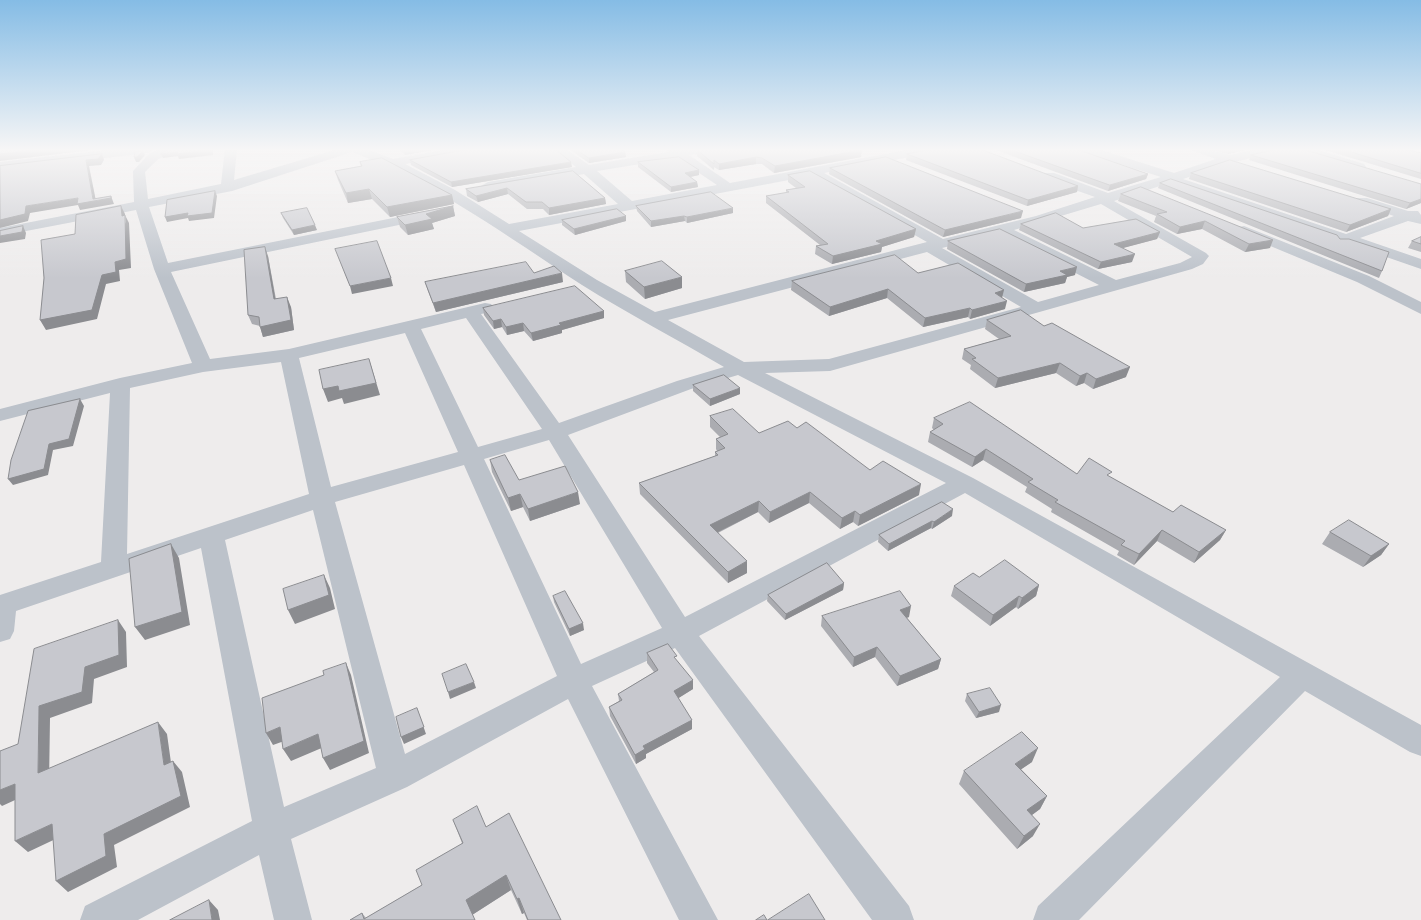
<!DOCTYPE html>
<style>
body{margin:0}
canvas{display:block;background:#eeecec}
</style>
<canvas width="1421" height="920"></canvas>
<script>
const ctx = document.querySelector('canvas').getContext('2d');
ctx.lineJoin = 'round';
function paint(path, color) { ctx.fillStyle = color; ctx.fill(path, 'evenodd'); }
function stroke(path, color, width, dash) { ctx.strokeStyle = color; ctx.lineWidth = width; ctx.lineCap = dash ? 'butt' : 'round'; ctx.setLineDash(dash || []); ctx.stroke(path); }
const street = new Path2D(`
 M116,149H154L148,153L0,170V162Z
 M160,149H175L157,160L145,172L148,199L221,184L225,149H237L234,180L338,149H366L393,159L449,149H475L469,153L405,164L455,190L509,224L618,204L584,174L488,190L481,186L488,182L576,167L552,149H566L589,165L668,152L666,149H712L710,152L689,155L730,183L912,149H937L931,153L824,173L943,239L1036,216L1095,197L1044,179L1043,176L1044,173H1054L1108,193L1161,177L1082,152L1080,149H1098L1174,173L1216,159L1188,149H1207L1230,155L1257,149H1279L1277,152L1230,163L1183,179L1346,234L1394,216L1357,204L1355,201L1357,198H1367L1408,211H1418L1421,215V224L1408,221L1360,238L1421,259V269L1346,243H1337L1335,240L1169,183L1114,201L1206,253L1209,256L1203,264L1192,269L830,371L765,373L973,478L1421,725V756L1410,752L1305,691L1079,920H1033L1038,906L1280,677L965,493L699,636L909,906L914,920H872L675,648L592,686L718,920H679L568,699L407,787L291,839L312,920H274L259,855L138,920H80L85,906L252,821L201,548L16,611L14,631L10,639L0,642V595L101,562L110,393L0,421V409L120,378L192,363L154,269L136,210L0,236V228L134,202L133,171L149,154ZM352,152C436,183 508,237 582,285C628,314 677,339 724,367L677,381L559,423L481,314L491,312L494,308L491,304L485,303L289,349L210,359L171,272L428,219L435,215L428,211L168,263L149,207L232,191ZM677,158L717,185L632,201L597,171ZM810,176L927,242L655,312L597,280L519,231ZM1101,204L1192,257L1180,263L1116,280L1014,230ZM999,234L1099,285L1038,302L942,248ZM927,252L1021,307L829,359L744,362L668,320ZM466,318L542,429L478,447L421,329ZM405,333L458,452L331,487L299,358ZM281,362L309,494L127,554L130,388L203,372ZM738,375L946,483L685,617L568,435L691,389ZM549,440L662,628L581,664L484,459ZM464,465L557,676L405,754L335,502ZM313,510L376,768L284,807L225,540Z
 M1297,149H1315L1364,164L1366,167L1364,170H1356L1299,152Z
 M1244,226L1369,276L1421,302V314L1357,282L1239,233L1237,230L1239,227Z`);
const wall = new Path2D(`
 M398,149H438L405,155Z
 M569,149H621L625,152L626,157L589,163Z
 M993,149H1082L1081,151L1148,174L1146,179L1108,191Z
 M1207,149H1249L1228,154Z
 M1322,149H1406L1421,153V179Z
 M697,150L861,157L774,173L762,164H756L719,170L714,167V170L697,156Z
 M907,154L1078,186L1077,192L1027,206L906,160Z
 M1251,155L1421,184V203L1406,209L1249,160Z
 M410,160L572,167L452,187L411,165Z
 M360,162L452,195L454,204L390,217L372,199L348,203L338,180L335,171L361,166Z
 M638,162L699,170V175L690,177L697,182L698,187L671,192L638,167Z
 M830,168L1021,218L943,237L829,174Z
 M573,171L605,198L606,204L549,215L543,209H527L508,194L478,202L467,196L466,189Z
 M1191,173L1391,209L1388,216L1346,232L1189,179Z
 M788,175L916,229L914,237L882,247L881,252L832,264L815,254L816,246L820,245L766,203V196L786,193V190L796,188L788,182Z
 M1160,183L1340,239L1382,271L1379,278L1158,188Z
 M1141,187L1270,248L1245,252L1202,229L1177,234L1154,222L1156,216L1118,201L1121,194Z
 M453,206L455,216L432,223L434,229L408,235L400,227L397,217Z
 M636,206L733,213L687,223L685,221L651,227L637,211Z
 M281,213L317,230L294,235L283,218Z
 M626,216V221L575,235L562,225V220Z
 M1021,224L1083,228L1160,232L1157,239L1122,248L1132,262L1098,269L1019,230Z
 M1421,237V252L1408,248L1412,241Z
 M948,241L1075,275L1067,277L1065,283L1024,292L947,249Z
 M268,256L276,299L291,307L294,330L263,337L260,326L252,324L248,315Z
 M625,271L682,288L645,299L626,282Z
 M534,273L563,282L436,312L428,291L425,282Z
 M792,281L1002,298L1005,309L970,319L968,317L923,327L887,298L829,316L791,290Z
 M483,308L604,311V318L562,330V333L533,341L524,331L507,335L502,327L494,329L484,315Z
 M987,320L1044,326L1126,377L1093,389L1084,383L1076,386L1056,373L995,388L970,369L971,365L962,359L964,349L999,339L985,329Z
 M693,385L740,394L710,406L693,391Z
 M710,416L759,433L797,428L870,470L919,495L858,526L853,522L840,529L809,503L769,523L758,512L718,533L747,573L728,583L640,494L639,483L715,456V452L717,451L716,449V439L720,437L710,427Z
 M934,418L1077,474L1110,477L1173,512L1226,530L1220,540L1194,563L1157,541L1134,565L1117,555L1119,551L1051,512L1052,509L1025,492L1027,487L983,460L972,467L928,442L930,432L934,430L932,428Z
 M490,460L519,480L580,504L530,521L523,507L511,511L492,472Z
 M952,516L932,529L931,528L888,551L878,542L879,535Z
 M1330,532L1389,544L1381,555L1363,567L1322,544Z
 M979,577L1039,585L1036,596L1018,609L1016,607L990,626L951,596L954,586Z
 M844,583L843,590L785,620L767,601L768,595Z
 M553,596L584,630L570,636L554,602Z
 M822,616L909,617L907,618L941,659L938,669L897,686L875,657L853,667L821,626Z
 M647,653L677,661L693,689L678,698L692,729L646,754V758L636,764L610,716L609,707L619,701L618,694L654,672L647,663Z
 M967,694L999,712L976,718L965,701Z
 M1032,762L1021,769L1047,796L1040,809L1032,815L1033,836L1017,849L959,784L964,771Z
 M453,820L486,827L561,920H527L524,913L522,914L511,890L472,915L350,920L362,913L366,918L422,885L462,843Z`);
const shadedWall = new Path2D(`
 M47,149H99L0,161V154Z
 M211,149H223L213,150V155L179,159L178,156L163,158L161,154Z
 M409,149H438L405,155L404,150Z
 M1230,149H1249L1228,154Z
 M862,150L861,157L774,173L775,166Z
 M143,151L145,155L139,162H136L134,157Z
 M625,152L626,157L589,163V158Z
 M102,154L104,160L101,165L89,166L96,201L111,196L114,204L80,210L78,205L30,213L28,221L0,228V220L26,206L78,198L93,199L86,160Z
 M756,157V164L719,170V164Z
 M571,162L572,167L452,187L451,182Z
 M699,170V175L685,178V173Z
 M1148,174L1146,179L1108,191L1110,185Z
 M697,182L698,187L671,192V187Z
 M1078,186L1077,192L1027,206L1028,200Z
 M507,188L508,194L478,202L476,196Z
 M369,189L372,199L348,203L346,193Z
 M215,191L217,196L214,218L189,221L188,218L167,222L165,217Z
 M452,195L454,204L390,217L387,207Z
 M605,198L606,204L549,215V208Z
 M1421,199V203L1406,209L1410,203Z
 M121,206L125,214L126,224L122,216Z
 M453,206L455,216L432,223L434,229L408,235L405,225L426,214Z
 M733,208V213L687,223V217Z
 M1391,209L1388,216L1346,232L1350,225Z
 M1023,211L1021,218L943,237L945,230Z
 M125,215L129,223L131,268L119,270L120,281L106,284L97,319L46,330L40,320L102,275L115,262Z
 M626,216V221L575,235L574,229Z
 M684,216L685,221L651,227V221Z
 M1205,221L1202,229L1177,234L1180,227Z
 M315,225L317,230L294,235L292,230Z
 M23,226L26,233L25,239L0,243V236Z
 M916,229L914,237L882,247L881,252L832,264L833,256L876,241Z
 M1160,232L1157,239L1112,251L1114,244Z
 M1273,240L1270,248L1245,252L1249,244Z
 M265,247L268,256L277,309L274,299Z
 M1135,254L1132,262L1098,269L1101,262Z
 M1077,267L1075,275L1067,277L1065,283L1024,292L1026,284L1060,271Z
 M562,273L563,282L436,312L433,303Z
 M682,277V288L645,299L644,287Z
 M391,278L393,286L352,294L350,286Z
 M888,289L887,298L829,316L830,307Z
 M1004,290L1002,298L995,293Z
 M287,297L291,307L294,330L263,337L260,327Z
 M1007,301L1005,309L970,319L972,310Z
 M970,308L968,317L923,327L925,318Z
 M604,311V318L562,330V333L533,341L531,333L559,323Z
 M501,319L502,327L494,329L493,321Z
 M523,323L524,331L507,335L506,327Z
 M369,359L380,395L344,404L342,398L328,402L323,389Z
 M1060,363L1056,373L995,388L998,378Z
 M1130,367L1126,377L1093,389L1096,379Z
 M1087,373L1084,383L1076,386L1080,376Z
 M740,388V394L710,406V399Z
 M80,399L84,406L73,446L53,450L48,475L13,485L8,479L49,444Z
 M986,449L983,460L972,467L975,457Z
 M921,484L919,495L858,526L860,515Z
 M578,492L580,504L530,521L528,509Z
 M810,492L809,503L769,523L770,512Z
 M520,494L523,507L511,511L508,498Z
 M759,501L758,512L710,536V525Z
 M953,509L952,516L932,529L934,522Z
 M855,511L853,522L840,529L842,518Z
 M932,521L931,528L888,551L889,544Z
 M1162,530L1157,541L1134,565L1139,554Z
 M1226,530L1220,540L1194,563L1199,552Z
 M171,544L179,558L190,625L145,640L135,627Z
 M1389,544L1381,555L1363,567L1371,556Z
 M747,561V573L728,583V572Z
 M324,575L330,588L335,609L295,624L288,610Z
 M844,583L843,590L785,620L786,614Z
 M1039,585L1036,596L1018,609L1022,598Z
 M1019,596L1016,607L990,626L993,615Z
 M911,606L909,617L898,620L900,610Z
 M118,620L126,632L127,667L94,679L92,703L50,718L49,784L38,773L39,706L85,667Z
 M583,623L584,630L570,636L569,629Z
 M877,647L875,657L853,667L854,657Z
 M941,659L938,669L897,686L900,676Z
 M346,663L351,675L369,753L330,770L323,758Z
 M693,680V689L674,701V691Z
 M474,682L476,688L450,699L448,692Z
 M1001,705L999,712L976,718L979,712Z
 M417,708L426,734L404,744L401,737Z
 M692,720V729L646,754V758L636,764L635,755L643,746Z
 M158,722L167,734L173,777L164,765Z
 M280,727L287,740L273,745L266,733Z
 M318,734L324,747L291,761L283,749Z
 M1038,748L1032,762L1010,777L1015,764Z
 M173,761L182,772L190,807L114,845L117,867L68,892L56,881L104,834Z
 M15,784L26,795L2,806L0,804V790Z
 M1047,796L1040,809L1021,823L1027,810Z
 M52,824L64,835L28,852L15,841Z
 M1040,824L1033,836L1017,849L1024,836Z
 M506,875L511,890L472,915L466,900Z
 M519,898L524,913L522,914L517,899Z
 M209,900L218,910L220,920H212Z`);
const building = new Path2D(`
 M0,149H47L0,154Z
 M169,149H211V150L177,154L178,152L161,154Z
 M469,149H555L571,162L451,182L410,160Z
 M576,149H621L625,152L589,158Z
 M701,149H859L862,150L775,166L762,158L756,157L719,164L714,160V164L697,150Z
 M933,149H980L1078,186L1028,200L907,154Z
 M1009,149H1076L1148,174L1110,185Z
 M1278,149H1302L1421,184V199L1410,203L1251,155Z
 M1342,149H1406L1421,153V173Z
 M143,151L137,157H134L135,152Z
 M102,154L98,159L86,160L93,199L111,196V198L77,204L78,198L26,206L25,214L0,220V166Z
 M679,157L699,170L685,173L697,182L671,187L638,162Z
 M886,157L1023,211L945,230L830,168Z
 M382,158L452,195L387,207L369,189L346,193L335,171L362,166L360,162Z
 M1230,160L1391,209L1350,225L1191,173Z
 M573,171L605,198L549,208L542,202H526L507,188L476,196L466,189Z
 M810,171L916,229L876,241L882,244L833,256L816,246L828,244L766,196L789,192L786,190L805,187L788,175Z
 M1171,179L1337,235L1340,239H1349L1389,252L1382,271L1160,183Z
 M1141,187L1273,240L1249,244L1205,221L1180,227L1157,214L1167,212L1121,194Z
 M215,191L212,213L187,216L188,213L165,217L167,200Z
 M711,192L733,208L687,217L684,216L651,221L636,206Z
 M121,206L122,216L125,215L126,259L115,262L116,272L102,275L92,310L40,320L44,278L41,240L75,234L76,215Z
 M453,206L426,214L432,219L405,225L397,217Z
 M307,208L315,225L292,230L281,213Z
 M617,209L626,216L574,229L562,220Z
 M1056,213L1083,228L1136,219L1160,232L1114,244L1135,254L1101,262L1021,224Z
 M23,226L22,232L0,236V231Z
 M1000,229L1077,267L1060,271L1067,275L1026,284L948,241Z
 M1421,237V244L1412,241Z
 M377,241L391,278L350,286L335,249Z
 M265,247L274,299L287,297L291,320L260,327L259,317L248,315L244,250Z
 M895,255L918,273L958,263L1004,290L995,293L1007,301L972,310L970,308L925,318L888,289L830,307L792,281Z
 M662,261L682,277L644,287L625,271Z
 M526,262L534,273L554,266L562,273L433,303L425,282Z
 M575,286L604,311L559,323L561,325L531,333L523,323L506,327L501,319L493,321L483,308Z
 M1021,310L1044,326L1052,323L1130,367L1096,379L1087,373L1080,376L1060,363L998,378L972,359L976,358L964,349L1011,336L987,320Z
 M369,359L376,383L339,391L338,386L323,389L319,370Z
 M724,375L740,388L710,399L693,385Z
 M80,399L69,439L49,444L44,469L8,479L11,460L28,411Z
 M970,402L1077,474L1089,458L1112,472L1107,475L1173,512L1181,505L1226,530L1199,552L1162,530L1139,554L1121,545L1125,541L1055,502L1058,500L1028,482L1033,479L986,449L975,457L930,432L943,424L934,418Z
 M733,409L759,433L788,421L797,428L806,422L870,470L883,461L921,484L860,515L855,511L842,518L810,492L770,512L759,501L710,525L747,561L728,572L639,483L718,455L715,452L725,448L716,439L728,434L710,416Z
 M505,455L519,480L565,466L578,492L528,509L520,494L508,498L490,460Z
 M942,502L953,509L934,522L932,521L889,544L879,535Z
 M1349,520L1389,544L1371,556L1330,532Z
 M171,544L182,612L135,627L129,559Z
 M1005,560L1039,585L1022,598L1019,596L993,615L954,586L973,573L979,577Z
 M827,563L844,583L786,614L768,595Z
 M324,575L329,595L288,610L283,589Z
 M565,591L583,623L569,629L553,596Z
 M900,591L911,606L900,610L941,659L900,676L877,647L854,657L822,616Z
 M118,620L119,655L85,667L82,692L39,706L38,773L158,722L164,765L173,761L181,796L104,834L106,856L56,881L52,824L15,841V784L0,790V751L18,744L34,649Z
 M668,644L677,656L674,657L693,680L674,691L692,720L643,746L645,749L635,755L609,707L622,700L618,694L658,670L647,653Z
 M346,663L364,741L323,758L318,734L283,749L280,727L266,733L262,698L324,675L323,671Z
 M466,664L474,682L448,692L442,674Z
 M990,688L1001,705L979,712L967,694Z
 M417,708L424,727L401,737L396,717Z
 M1022,732L1038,748L1015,764L1047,796L1027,810L1040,824L1024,836L964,771Z
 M477,806L486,827L509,813L561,920H528L519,898L517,899L506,875L466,900L475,920H350L362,913L364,919L422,885L416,870L463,843L453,820Z
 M809,894L825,920H768Z
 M209,900L212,920H170Z
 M764,915L767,920H756Z`);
paint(street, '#bcc2ca');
paint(wall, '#abacb1');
paint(shadedWall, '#8b8c90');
paint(building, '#c7c8ce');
stroke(building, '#8b8c90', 1);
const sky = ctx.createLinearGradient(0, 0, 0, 278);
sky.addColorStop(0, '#85bce5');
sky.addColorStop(0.54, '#f7f6f6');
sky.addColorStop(1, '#f7f6f600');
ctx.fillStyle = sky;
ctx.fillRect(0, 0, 1421, 278);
</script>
